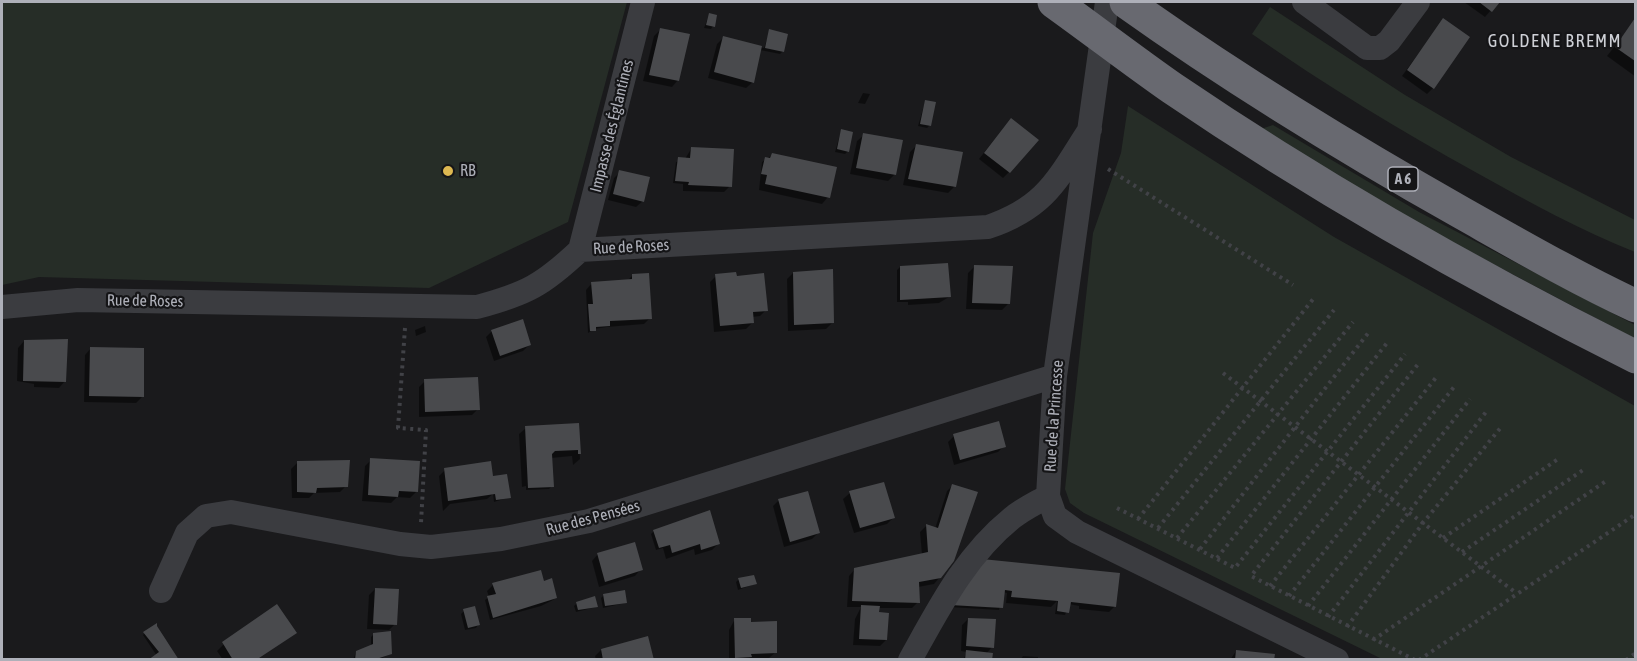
<!DOCTYPE html>
<meta charset="utf-8">
<style>
body{margin:0}
#map{position:relative;width:1637px;height:661px;overflow:hidden;background:#1a1a1c;font-family:"Asap Condensed",sans-serif}
canvas{display:block}
.frame{position:absolute;inset:0;border:3px solid #aeb0b9;pointer-events:none}
</style>
<div id="map">
<canvas width="1637" height="661"></canvas>
<div class="frame"></div>
</div>
<script>
const ctx = document.querySelector('canvas').getContext('2d');
ctx.lineJoin = 'round';
function paint(path, color) { ctx.fillStyle = color; ctx.fill(path, 'evenodd'); }
function stroke(path, color, width, dash) { ctx.strokeStyle = color; ctx.lineWidth = width; ctx.lineCap = dash ? 'butt' : 'round'; ctx.setLineDash(dash || []); ctx.stroke(path); }
function drawText(font, color, halo, rows, align = 'center') {
  ctx.font = font + ' "Asap Condensed",sans-serif'; ctx.lineWidth = 4.5; ctx.setLineDash([]); ctx.textBaseline = 'middle'; ctx.strokeStyle = halo; ctx.fillStyle = color; for (const [text, x, y, turn = 0] of rows) {
    ctx.save(); ctx.translate(x, y); ctx.rotate((+turn || 0) * Math.PI / 180); ctx.textAlign = isNaN(turn) ? turn : align; if (halo) ctx.strokeText(text, 0, 0); ctx.fillText(text, 0, 0); ctx.restore();
  }
}
const green = new Path2D(`
 M2,2H627L568,222L429,288L39,277L2,285Z
 M1270,7L1405,95L1511,157L1635,220V252C1580,230 1529,202 1477,173C1399,130 1325,85 1252,34Z
 M1128,106L1334,237L1635,406V659H1382L1084,513L1070,503L1065,489L1093,233L1121,153Z
 M1273,125L1419,212L1635,325V339L1412,221L1261,129Z`);
const shadow = new Path2D(`
 M1464,2H1498L1485,17Z
 M709,15L713,26L711,29L704,28Z
 M1636,19V77L1607,56Z
 M1443,20L1433,88L1427,94L1402,76Z
 M660,30L678,80L672,87L643,81L654,36Z
 M770,30L783,51L780,54L760,50L753,82L746,88L708,78L717,44L723,38L764,48Z
 M863,93L870,94L865,104L858,103Z
 M925,102L930,125L927,128L918,126Z
 M1005,126L1009,172L1003,178L979,159Z
 M841,131L848,151L845,154L835,152Z
 M864,135L895,174L888,181L850,174L857,141Z
 M916,146L954,187L948,193L903,185L910,152Z
 M691,149L730,186L724,192L683,191V184L673,183L676,162L685,159Z
 M772,155L828,197L822,204L759,190L762,162Z
 M620,172L643,201L636,207L608,200L614,178Z
 M900,267L949,297L939,303L908,305V302H897V270Z
 M974,267L1008,304L1002,310L966,309L968,273Z
 M793,273L832,323L826,329L788,331L787,279Z
 M632,276L650,318L644,324L607,327L594,329L588,333L586,290L592,283L627,281Z
 M716,276L766,310L760,316L752,317V323L746,329L714,332L710,282Z
 M425,326L426,332L416,336L415,330Z
 M492,331L529,345L523,351L494,361L486,337Z
 M24,341L65,381L59,388L34,387V384L17,381L18,348Z
 M91,348L142,397L136,403L84,402L85,355Z
 M425,381L478,409L472,415L419,417V387Z
 M578,425L580,459L573,465L572,456L551,458L552,486L549,489L526,490V486L522,487L519,434L526,428Z
 M954,436L1004,446L998,452L954,465L948,442Z
 M371,460L417,491L410,498L397,497L391,503L362,501L365,466Z
 M297,463L346,486L340,492L314,493L309,498H292L291,469Z
 M445,470L492,480L510,497L494,502L493,494L487,499L450,504L443,511L439,476Z
 M953,485L940,577L934,584L918,587V602L912,608H878L886,640L880,646L853,645L855,619L861,607H847L849,576L855,569L922,555L920,532L926,526L935,529L947,491Z
 M850,493L893,518L887,524L854,533L843,499Z
 M779,500L818,533L812,539L784,547L773,506Z
 M654,531L718,544L712,550L695,555L694,549L666,559L663,548L656,550L651,534Z
 M598,554L641,569L635,576L599,587L592,561Z
 M976,567L1115,606L1109,612L1079,609V606L1069,604L1065,615L1055,614L1057,601L1051,607L1006,603L1007,593L1003,592L999,610L949,607Z
 M739,579L755,584L738,590L736,582Z
 M543,584L556,597L553,600L541,606L490,620L485,600L489,597L487,591L493,585Z
 M375,589L395,624L389,630L367,629L369,595Z
 M604,595L625,603L603,608L601,598Z
 M577,603L596,607L576,612L574,606Z
 M277,607L257,660H223L217,651L223,645Z
 M464,611L478,625L476,628L465,630L461,614Z
 M735,619L750,621L776,652L769,658L729,660V630Z
 M968,619L992,647L986,654L991,660H963L967,652L961,651L962,625Z
 M145,633L177,660L157,656L143,635Z
 M374,634L391,654L377,660H353L356,652L371,647V637Z
 M601,650L652,660H596L595,656Z
 M1236,651L1273,660H1230Z
 M1023,656L1038,657V660H1020Z`);
const building = new Path2D(`
 M1479,2H1500L1492,12Z
 M709,13L717,15L715,27L706,25Z
 M1443,18L1470,37L1434,89L1407,70Z
 M1635,18V61L1615,47Z
 M660,28L690,34L679,81L649,75Z
 M769,29L788,34L784,52L765,48Z
 M723,36L762,46L754,83L714,72Z
 M925,100L936,102L931,126L920,124Z
 M1011,118L1039,140L1010,173L984,153Z
 M841,129L853,132L849,152L837,149Z
 M863,133L903,140L896,175L856,168Z
 M916,144L963,152L956,187L908,179Z
 M691,147L734,149L732,187L688,185L689,182L675,181L678,157L690,158Z
 M772,153L837,167L830,198L765,184L767,175L761,174L765,157L770,158Z
 M619,170L650,177L644,202L613,194Z
 M948,263L951,297L900,300V266Z
 M974,265L1013,266L1010,304L972,303Z
 M833,269L834,323L794,325L793,272Z
 M736,272L737,276L764,273L768,311L753,312L754,323L720,326L715,274Z
 M649,273L652,319L610,321V326L596,327V331H590L588,304H593L591,282L632,279V274Z
 M523,319L531,345L500,356L491,330Z
 M68,339L66,382L23,381L24,340Z
 M90,347L144,348V397L89,396Z
 M478,377L480,410L425,412L424,379Z
 M999,421L1006,447L960,460L953,434Z
 M579,423L581,454H578V450L555,451L552,454L554,487L528,488L525,426Z
 M370,458L420,461L418,492L399,491L398,497L368,495Z
 M350,460L348,487L317,488L316,493L297,492V461Z
 M491,461L493,476L507,474L511,498L496,500L495,494L448,501L444,468Z
 M884,482L895,518L860,528L849,491Z
 M952,484L978,492L954,561L941,578L919,582L920,603L852,601L854,568L928,552L926,524L938,528Z
 M808,491L820,533L790,542L778,499Z
 M710,510L720,544L701,550L700,544L672,553L670,545L659,548L653,530Z
 M635,542L643,570L605,582L597,553Z
 M982,559L1120,573L1116,607L1071,602L1069,613L1057,611L1058,601L1011,597L1012,591L1005,590L1003,608L950,605Z
 M541,570L544,581L552,578L557,598L493,618L487,596L496,594L492,583Z
 M754,575L757,584L741,588L738,578Z
 M375,588L399,589L397,625L373,624Z
 M625,590L627,603L605,606L603,594Z
 M595,596L598,607L578,610L576,602Z
 M277,604L297,633L256,660H233L222,642Z
 M861,605L880,606L879,612L889,613L887,640L859,639Z
 M475,606L480,625L468,628L463,609Z
 M734,618H751V622L777,621V653L751,654L752,657L735,658Z
 M968,618L996,619L994,648L966,646Z
 M157,623V626L179,660H148L159,652L143,632Z
 M391,631L392,654L373,660H355L356,651L373,644V633Z
 M648,636L654,660H603L601,649Z
 M966,650L993,653L992,660H965Z
 M1236,650L1275,654L1274,660H1235Z`);
const path = new Path2D(`
 M1108,169L1293,285
 M405,328L398,428L426,430L421,523
 M1223,373L1515,592
 M1117,508L1235,568L1405,354
 M1138,519L1314,298
 M1158,528L1334,310
 M1177,538L1353,322
 M1443,538L1558,459
 M1200,549L1369,332
 M1462,552L1583,470
 M1217,558L1387,343
 M1270,586L1438,375
 M1289,596L1454,387
 M1308,606L1470,399
 M1328,617L1486,412
 M1347,627L1423,523L1502,426
 M1373,640L1606,481
 M1415,660L1251,576L1419,363
 M1419,660L1636,514
 M1626,660L1636,653`);
const minor = new Path2D(`
 M1107,2L1055,376L1048,496L1055,516L1077,532L1337,660
 M1304,2L1367,48H1380L1389,41L1418,2
 M580,250L643,2
 M2,307L78,300L477,307C526,294 543,285 580,250L988,227C1047,207 1058,178 1090,129
 M161,591L187,533L206,516L231,512L400,544L431,547L501,539L589,521L1055,376
 M910,660C939,608 965,556 1012,518C1023,509 1036,503 1048,496`);
const highway = new Path2D(`
 M1054,2C1093,30 1132,60 1172,88C1319,188 1476,277 1636,357
 M1126,2C1234,79 1347,148 1462,213C1519,245 1576,278 1636,306`);
const markers = [
 [448,171,6,"#ddb851"]
];
const shields = [
 [1403,179,30]
];
const shieldNames = [
 ["A 6",1403,179]
];
const streetNames = [
 ["Impasse des Églantines",612,126,-76],
 ["Rue de Roses",631,247,-3],
 ["Rue de Roses",145,301,1],
 ["Rue de la Princesse",1054,416,-86],
 ["Rue des Pensées",593,518,-15]
];
const poiNames = [
 ["RB",460,171]
];
const neighbourhoodNames = [
 ["GOLDENE BREMM",1555,41]
];
paint(green, '#262d27');
paint(shadow, '#0007');
paint(building, '#494a4d');
stroke(path, '#414247', 4, [3, 4.5]);
stroke(minor, '#3b3c40', 24);
stroke(highway, '#686970', 33);
for (const [x, y, r, color] of markers) { const dot = new Path2D(); dot.arc(x, y, r, 0, 2 * Math.PI); ctx.fillStyle = color; ctx.fill(dot); stroke(dot, '#151517', 2); }
for (const [x, y, w] of shields) { const box = new Path2D(); box.roundRect(x - w / 2, y - 12, w, 24, 4.5); ctx.fillStyle = '#151517'; ctx.fill(box); stroke(box, '#aeb0b9', 1.5); }
drawText('bold 15px', '#aeb0b9', null, shieldNames);
drawText('16px', '#aeb0b9', '#151517', streetNames);
drawText('16px', '#aeb0b9', '#151517', poiNames, 'left');
ctx.letterSpacing = '1.5px';
drawText('18px', '#ced0d6', '#151517', neighbourhoodNames);
ctx.letterSpacing = '0px';
</script>
